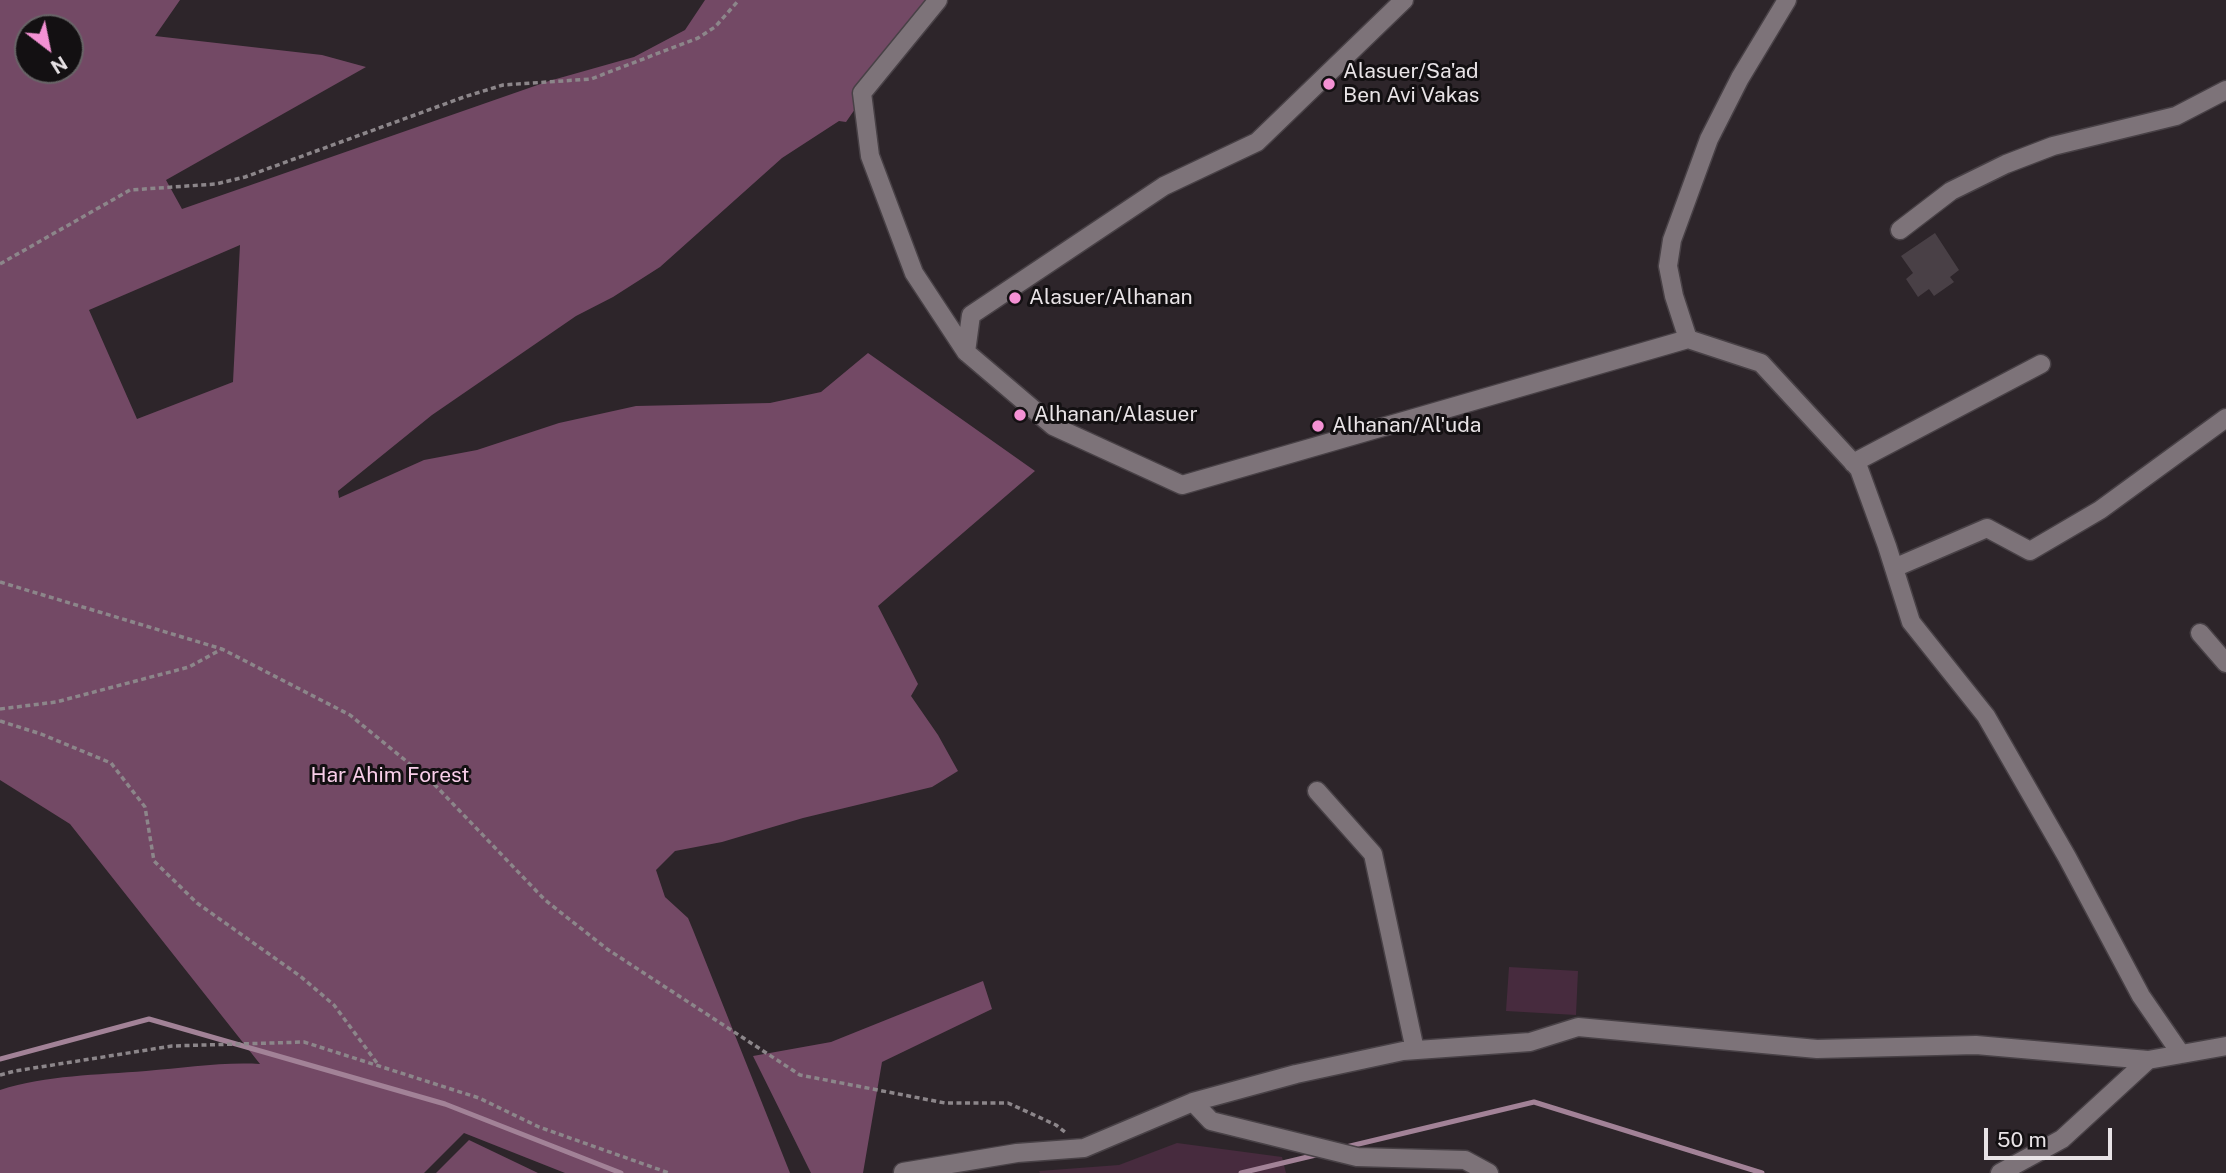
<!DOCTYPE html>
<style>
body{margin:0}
#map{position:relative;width:2226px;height:1173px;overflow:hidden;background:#2d252a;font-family:"Public Sans",sans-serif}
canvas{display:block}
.north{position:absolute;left:14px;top:14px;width:70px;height:70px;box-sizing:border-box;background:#131012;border:2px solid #686467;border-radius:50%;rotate:148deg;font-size:19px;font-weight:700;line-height:28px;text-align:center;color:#e8e3e6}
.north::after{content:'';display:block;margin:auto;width:24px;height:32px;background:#f491d4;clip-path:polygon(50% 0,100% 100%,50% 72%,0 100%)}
.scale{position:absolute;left:1984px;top:1128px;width:128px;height:32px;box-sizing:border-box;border:4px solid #e8e3e6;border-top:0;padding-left:9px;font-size:21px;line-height:24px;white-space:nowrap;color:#e8e3e6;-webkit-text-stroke:5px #131012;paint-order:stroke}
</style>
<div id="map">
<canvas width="2226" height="1173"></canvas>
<div class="north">N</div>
<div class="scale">50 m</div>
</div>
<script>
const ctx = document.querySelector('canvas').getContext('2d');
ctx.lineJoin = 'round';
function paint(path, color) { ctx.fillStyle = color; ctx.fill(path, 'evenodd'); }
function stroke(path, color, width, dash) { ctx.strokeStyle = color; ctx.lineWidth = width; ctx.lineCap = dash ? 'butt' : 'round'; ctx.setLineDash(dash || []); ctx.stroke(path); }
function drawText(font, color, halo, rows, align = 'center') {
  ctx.font = font + ' "Public Sans",sans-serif'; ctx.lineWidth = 6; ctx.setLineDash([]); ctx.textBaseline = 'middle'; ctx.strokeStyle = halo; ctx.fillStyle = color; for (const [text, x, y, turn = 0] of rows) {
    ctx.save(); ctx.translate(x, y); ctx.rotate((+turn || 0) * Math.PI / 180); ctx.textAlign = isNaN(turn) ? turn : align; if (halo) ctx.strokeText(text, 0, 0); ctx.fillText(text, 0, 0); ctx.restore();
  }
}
const green = new Path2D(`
 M1509,967L1578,971L1576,1015L1506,1011Z
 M1177,1143L1282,1157L1286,1173H1040L1039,1171L1119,1165Z`);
const forest = new Path2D(`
 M0,0H180L155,36L322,55L366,67L166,180L182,209L549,81L634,57L685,30L705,0H931L846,122L839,121L782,158L660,267L613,297L576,316L432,415L338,491L339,498L424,460L477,450L559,423L636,406L770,403L821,392L868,353L1035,471L878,606L918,684L911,696L938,735L958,771L932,787L803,818L722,842L675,851L656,870L665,897L688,918L693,930L790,1173H565L464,1133L424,1173H0V1090C47,1075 97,1075 146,1071C185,1068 220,1062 260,1064L70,824L0,780ZM28,28H70V70H28ZM240,245L233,382L137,419L89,310Z
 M983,981L992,1009L882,1062L863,1173H811L753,1056L831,1042Z
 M469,1140L538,1173H436Z`);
const stream = new Path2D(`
 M0,1059L149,1019L445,1104L621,1173
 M1346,1147L1534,1102L1762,1173
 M1241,1173L1320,1154`);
const building = new Path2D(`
 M1935,233L1959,270L1950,277L1954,282L1934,296L1929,289L1918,297L1906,279L1913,273L1901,256Z`);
const path = new Path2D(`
 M0,264L130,190L216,184L245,177L464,97L503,85L591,79L698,38L715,27L739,0
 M0,582L222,649
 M0,709L56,702L189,667L222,649L350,715L433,783L545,900L607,949L800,1075L945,1103H1008L1056,1125L1065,1132
 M0,721L41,734L111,763L145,807L154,861L197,903L300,976L334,1005L377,1063
 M0,1075L15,1071L172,1046L304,1042L479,1098L539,1127L669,1173`);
const minor = new Path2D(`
 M938,0L862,93L870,156L914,273L966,352
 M1404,0L1257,142L1164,186L971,315L966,352L1053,426L1182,485L1688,339L1761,363L1859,469L1887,546L1911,622L1986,716L2067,857L2141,996L2181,1054
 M1900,230L1951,191L2006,164L2053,146L2176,116L2226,90
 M1688,339L1674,296L1668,266L1672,240L1709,139L1740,78L1787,0
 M1853,463L2041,364
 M1894,568L1987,528L2030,551L2100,510L2226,418
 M2200,633L2226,663
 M1317,791L1373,854L1415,1050
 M1193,1102L1211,1121L1357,1157L1465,1160L1489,1173
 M903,1172L1017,1153L1084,1148L1193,1102L1296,1074L1403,1051L1530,1042L1578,1027L1817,1049L1976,1045L2148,1060
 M2000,1173L2062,1139L2148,1060L2226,1046`);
const markers = [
 [1329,84,7,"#f491d4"],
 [1015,298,7,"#f491d4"],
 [1020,415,7,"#f491d4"],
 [1318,426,7,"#f491d4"]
];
const poiNames = [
 ["Alasuer/Sa'ad",1343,72],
 ["Ben Avi Vakas",1343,96],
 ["Alasuer/Alhanan",1029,298],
 ["Alhanan/Alasuer",1034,415],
 ["Alhanan/Al'uda",1332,426]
];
const parkNames = [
 ["Har Ahim Forest",390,776]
];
paint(green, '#472b3e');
paint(forest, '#734965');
stroke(stream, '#a28297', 5);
paint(building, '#494046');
stroke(minor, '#484146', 21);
stroke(path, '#8c868a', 3.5, [5, 3.5]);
stroke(minor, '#7d7379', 18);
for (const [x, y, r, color] of markers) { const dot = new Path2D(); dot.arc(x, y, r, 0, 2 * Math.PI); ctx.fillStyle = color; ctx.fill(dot); stroke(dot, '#131012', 2.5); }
drawText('21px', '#e8e3e6', '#131012', poiNames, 'left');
drawText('21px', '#f8cee9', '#131012', parkNames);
</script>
